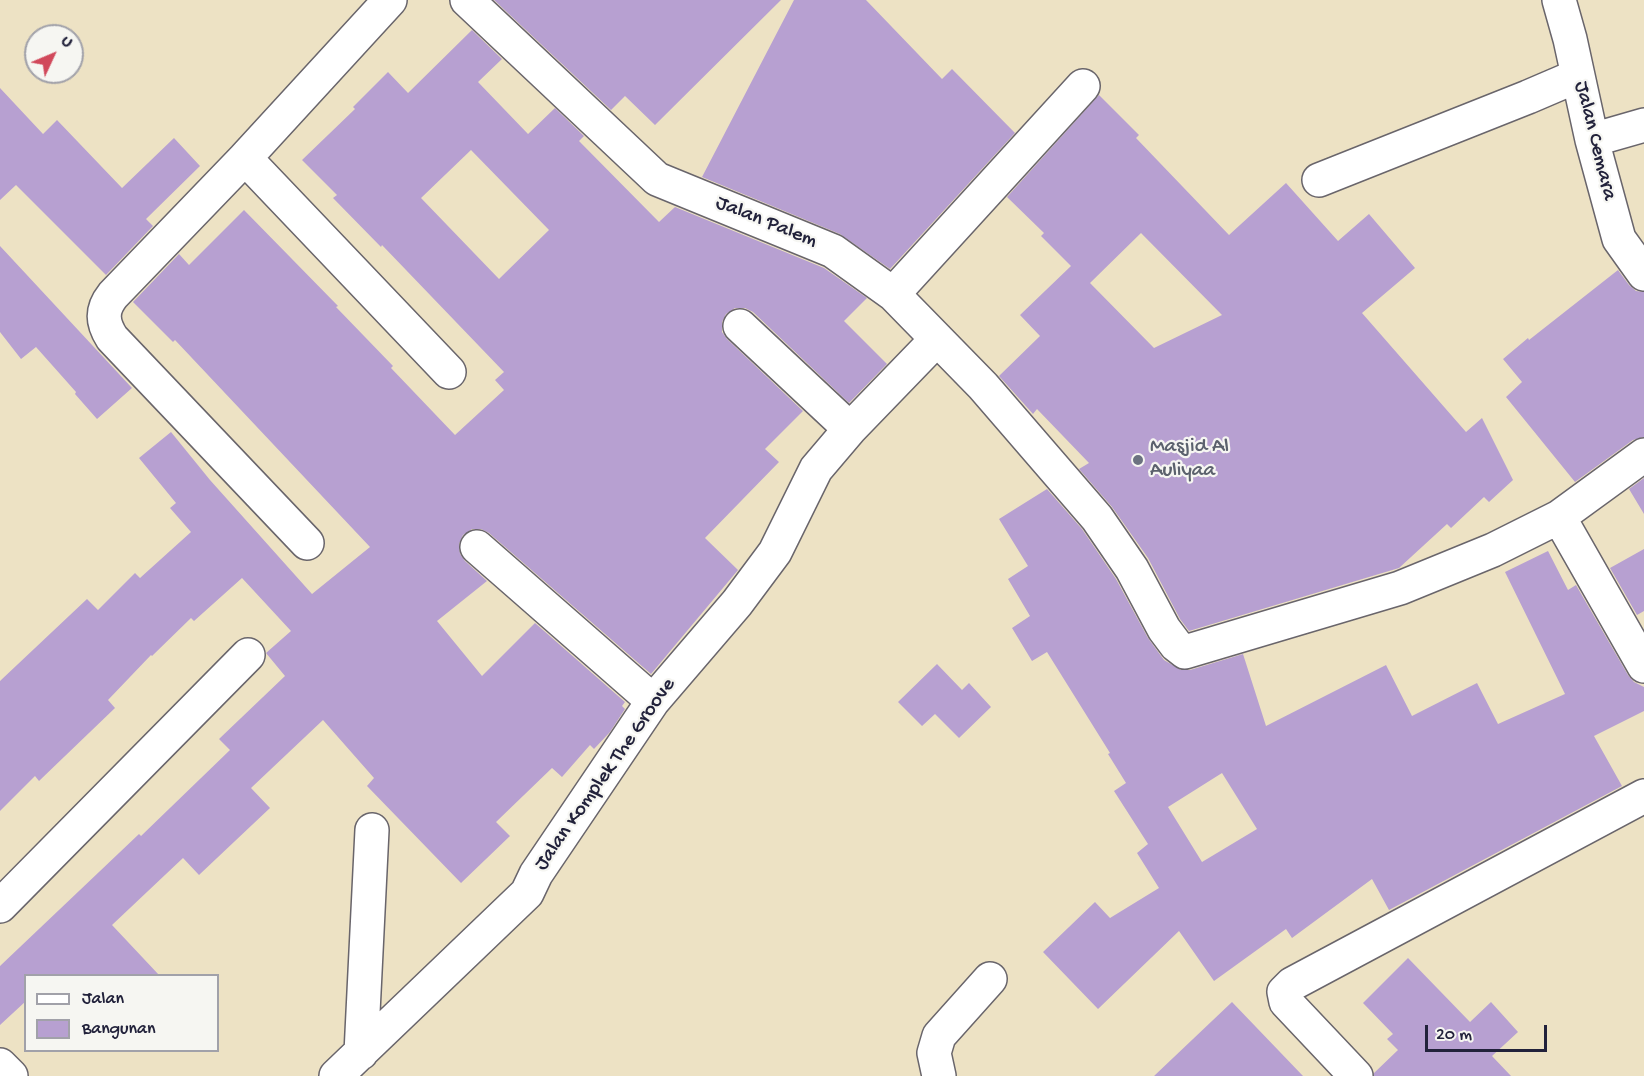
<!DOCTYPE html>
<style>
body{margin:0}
#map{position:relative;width:1644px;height:1076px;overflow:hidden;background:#ede2c4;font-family:"Gochi Hand",sans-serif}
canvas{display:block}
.legend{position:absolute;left:24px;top:974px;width:195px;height:78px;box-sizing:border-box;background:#f6f6f2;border:2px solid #a1a1a9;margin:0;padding:8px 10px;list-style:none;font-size:18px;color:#22223b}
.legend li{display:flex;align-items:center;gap:12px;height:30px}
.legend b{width:30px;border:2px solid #a1a1a9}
.north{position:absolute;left:24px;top:24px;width:60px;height:60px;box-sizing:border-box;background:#f6f6f2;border:2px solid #a1a1a9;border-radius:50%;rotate:46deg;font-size:16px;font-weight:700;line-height:24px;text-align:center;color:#22223b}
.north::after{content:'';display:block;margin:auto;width:21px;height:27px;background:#d1495b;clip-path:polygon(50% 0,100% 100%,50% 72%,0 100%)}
.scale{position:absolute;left:1425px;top:1025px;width:122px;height:27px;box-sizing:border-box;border:3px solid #22223b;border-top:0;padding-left:8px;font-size:18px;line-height:21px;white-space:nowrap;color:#22223b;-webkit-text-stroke:4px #f6f6f2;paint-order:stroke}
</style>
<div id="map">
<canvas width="1644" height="1076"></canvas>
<ul class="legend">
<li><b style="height:8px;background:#fff"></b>Jalan</li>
<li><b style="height:16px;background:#b7a0d1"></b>Bangunan</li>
</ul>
<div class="north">U</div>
<div class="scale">20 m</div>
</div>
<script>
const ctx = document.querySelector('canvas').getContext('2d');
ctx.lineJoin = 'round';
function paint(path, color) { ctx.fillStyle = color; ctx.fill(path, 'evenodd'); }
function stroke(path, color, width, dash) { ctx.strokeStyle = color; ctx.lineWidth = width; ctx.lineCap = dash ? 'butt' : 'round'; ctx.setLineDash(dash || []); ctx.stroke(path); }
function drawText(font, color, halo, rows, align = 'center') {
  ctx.font = font + ' "Gochi Hand",sans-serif'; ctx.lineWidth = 4.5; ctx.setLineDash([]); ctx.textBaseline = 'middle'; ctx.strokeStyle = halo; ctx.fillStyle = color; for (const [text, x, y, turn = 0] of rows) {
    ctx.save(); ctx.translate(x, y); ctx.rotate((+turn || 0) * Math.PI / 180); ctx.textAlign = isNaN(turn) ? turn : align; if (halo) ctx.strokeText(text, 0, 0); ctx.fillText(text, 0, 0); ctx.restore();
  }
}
const building = new Path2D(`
 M494,0H781L655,125L625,96L611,110Z
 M794,0H866L942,79L952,69L1015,133L890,269L840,234L702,177Z
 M472,30L502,59L478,82L528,134L555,108L584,136L579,141L659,222L675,207L824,268L867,298L844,321L887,364L849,403L753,312L745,308H735L726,314L722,322V332L727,339L803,411L765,449L779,462L705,538L738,570L651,674L489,533L481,529H472L463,535L459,544L460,554L465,561L487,581L437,621L482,676L535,623L625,702L622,706L625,709L610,732L594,749L590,745L562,777L552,768L496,822L510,836L461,883L367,786L374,778L323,720L251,788L270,808L199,875L183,858L112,925L159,975H26V1001L0,1025V966L139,834L141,836L230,750L219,739L285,676L266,653L291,631L242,578L194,621L191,618L152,656L151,655L108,700L115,708L39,781L35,776L0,811V681L87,599L98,610L135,573L140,578L191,532L170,508L176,503L139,458L171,432L210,480L312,594L370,547L175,340L173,342L133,302L179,254L189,265L244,210L338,306L336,307L393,366L391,368L455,435L504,390L495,380L504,372L382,245L381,247L333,198L337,195L302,160L355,109L353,107L388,72L408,93ZM471,150L549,230L499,279L421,198Z
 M0,88L43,134L57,120L122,188L174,138L200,166L146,219L153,226L106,275L16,185L0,200Z
 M1099,95L1139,135L1136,138L1229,235L1286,183L1338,241L1369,214L1415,268L1362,313L1466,432L1482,418L1513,480L1489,502L1484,497L1451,528L1447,524L1399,568L1189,631L1180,619L1148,558L1112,507L1079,469L1089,463L1037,409L1033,414L999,376L1040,336L1020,315L1071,266L1041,236L1044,233L1007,197ZM1141,233L1222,315L1154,348L1090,283Z
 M0,246L132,388L97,419L75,394L76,392L36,347L21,359L0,332Z
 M1618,270L1629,285L1636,291L1644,292V437L1633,440L1575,482L1506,397L1522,382L1503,359L1528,338L1529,340Z
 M1644,478V514L1629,489Z
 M1047,489L1082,529L1116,579L1148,638L1164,660L1181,670H1190L1243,654L1266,726L1386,665L1412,716L1477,683L1498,724L1565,694L1505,572L1548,551L1568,590L1576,585L1628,675L1634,682L1644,687V711L1594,736L1622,786L1389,910L1372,879L1292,938L1286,929L1214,981L1179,931L1098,1009L1043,952L1095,902L1110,918L1159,888L1137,853L1148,844L1114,791L1126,783L1108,754L1110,753L1047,652L1032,661L1012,628L1030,616L1008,579L1028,566L999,519ZM1222,773L1257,829L1202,862L1168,807Z
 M1644,549V611L1637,615L1610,568Z
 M937,664L962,690L969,683L991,707L959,738L935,714L922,726L898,702Z
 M1408,958L1470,1022L1491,1002L1518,1032L1492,1056L1511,1076H1374V1073L1398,1050L1387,1039L1393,1034L1363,1003Z
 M1232,1002L1303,1076H1154Z`);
const minor = new Path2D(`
 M390,0L245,158L449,372
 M467,0L657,179L833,251L893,294L983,386L1097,518L1132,569L1164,629L1176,645L1185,652L1400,588L1493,550L1559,517L1644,455
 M1559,0L1570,39L1592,140L1619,239L1644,274
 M1592,140L1644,125
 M245,158L113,295C101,310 102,322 112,338L307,543
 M1319,180L1528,97L1577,76
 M893,294L1083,86
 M740,326L850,429
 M1559,517L1644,666
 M477,547L653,701
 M0,906L248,655
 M361,1053L372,830
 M0,1065L11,1076
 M336,1076L527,893L536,874L653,701L737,603L775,552L816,469L850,429L937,339
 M939,1076L934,1053L939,1036L990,979
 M1356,1076L1286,1002L1284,992L1292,984L1644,796`);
const markers = [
 [1138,460,6,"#6b7280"]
];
const streetNames = [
 ["Jalan Cemara",1594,141,76],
 ["Jalan Palem",766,223,22],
 ["Jalan Komplek The Groove",606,775,-55]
];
const worshipNames = [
 ["Masjid Al",1150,448],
 ["Auliyaa",1150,472]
];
paint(building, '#b7a0d1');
stroke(minor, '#69656b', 36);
stroke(minor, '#fff', 33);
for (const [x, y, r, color] of markers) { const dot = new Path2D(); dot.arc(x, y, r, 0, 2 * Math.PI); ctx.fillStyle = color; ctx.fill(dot); stroke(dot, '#f6f6f2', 2); }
drawText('21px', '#22223b', '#f6f6f2', streetNames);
drawText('21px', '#5b616d', '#f6f6f2', worshipNames, 'left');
</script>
